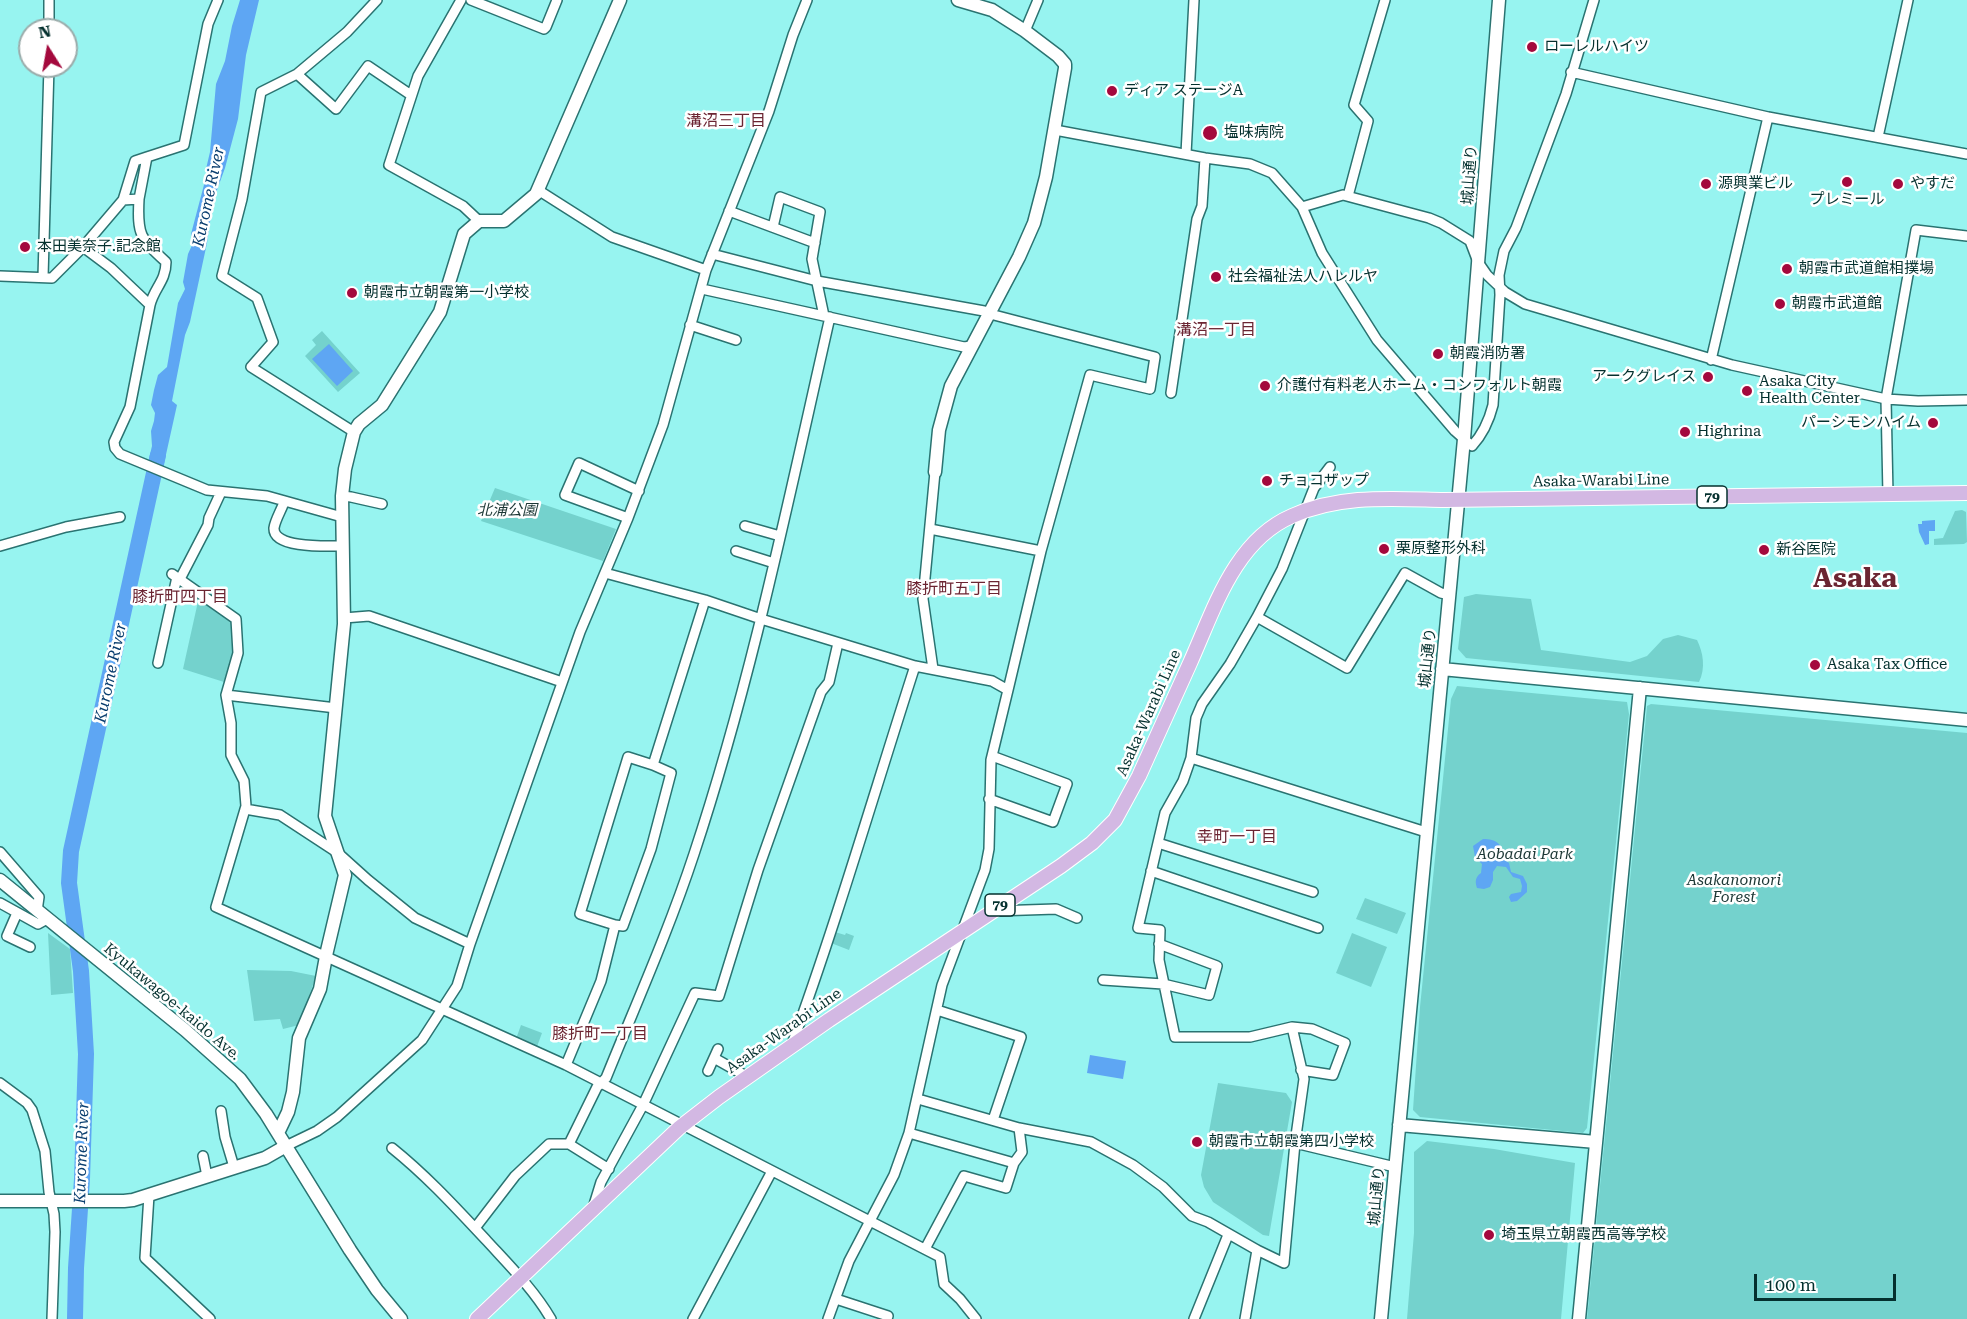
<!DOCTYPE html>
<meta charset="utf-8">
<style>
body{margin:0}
#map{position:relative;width:1967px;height:1319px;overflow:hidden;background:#97f4f0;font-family:"Roboto Serif",serif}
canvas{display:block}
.north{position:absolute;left:18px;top:18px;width:60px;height:60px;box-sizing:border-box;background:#fff;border:2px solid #9bacab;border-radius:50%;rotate:349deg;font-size:16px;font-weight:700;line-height:24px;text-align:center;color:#04302e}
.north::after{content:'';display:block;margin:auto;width:21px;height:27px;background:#a4093d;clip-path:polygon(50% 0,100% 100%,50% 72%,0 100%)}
.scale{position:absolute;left:1754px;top:1274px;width:142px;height:27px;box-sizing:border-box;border:3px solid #04302e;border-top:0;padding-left:8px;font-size:18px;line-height:21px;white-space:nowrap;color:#04302e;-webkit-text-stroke:4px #fff;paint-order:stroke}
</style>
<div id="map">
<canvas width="1967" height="1319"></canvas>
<div class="north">N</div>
<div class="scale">100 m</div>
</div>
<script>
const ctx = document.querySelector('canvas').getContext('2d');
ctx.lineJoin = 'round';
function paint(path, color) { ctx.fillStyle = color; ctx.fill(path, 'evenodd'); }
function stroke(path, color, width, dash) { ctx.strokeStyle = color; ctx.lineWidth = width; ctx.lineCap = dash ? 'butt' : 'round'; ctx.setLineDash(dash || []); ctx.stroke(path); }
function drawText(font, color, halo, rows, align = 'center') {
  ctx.font = font + ' "Roboto Serif","Noto Sans JP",serif'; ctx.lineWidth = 5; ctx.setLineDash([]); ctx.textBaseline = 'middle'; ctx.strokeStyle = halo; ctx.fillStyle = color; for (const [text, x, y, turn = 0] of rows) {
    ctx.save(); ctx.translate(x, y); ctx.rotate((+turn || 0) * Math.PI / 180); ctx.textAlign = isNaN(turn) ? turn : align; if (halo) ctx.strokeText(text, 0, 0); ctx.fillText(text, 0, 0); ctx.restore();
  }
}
const green = new Path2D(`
 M322,331L360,373L338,392L305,356L316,345L312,340Z
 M495,488L616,529L603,561L481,521Z
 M1962,510L1966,512L1967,542L1964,544L1934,545V539L1943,538L1955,511Z
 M1476,594L1531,599L1541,650L1630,662L1647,656L1663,639L1678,635L1697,640C1703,652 1706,668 1699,682L1466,658L1458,649L1464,597Z
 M199,597C208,603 222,610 230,619C241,631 228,668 224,682L183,669Z
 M1457,686L1627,702L1629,714L1587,1128L1583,1133L1420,1117L1413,1110L1420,1007L1451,699Z
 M1651,704L1967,733V1319H1587L1647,706Z
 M1365,898L1406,913L1397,934L1356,919Z
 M835,932L845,935L846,933L854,936L849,950L831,943Z
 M48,933L70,949L73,993L51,995Z
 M1352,933L1387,947L1371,987L1336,973Z
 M247,970L291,971L316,976L299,1025L283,1029L280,1019L254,1021Z
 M521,1025L542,1033L535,1052L516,1039Z
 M1218,1083L1286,1093L1292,1102L1269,1236L1263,1235L1213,1202L1204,1187L1201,1175Z
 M1427,1141L1494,1149L1575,1163L1561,1319H1407L1414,1233V1152Z`);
const water = new Path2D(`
 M240,0H259L246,55L238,119L225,168L213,201L207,243L190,322L185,335L172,401L177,405L161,477L146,471L152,446L151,431L154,421L155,413L151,405L154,390L158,375L167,367L178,303L185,289L183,282L188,254L193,243L191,234L205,181L211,177L206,169L210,152L216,84L225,61L232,26Z
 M329,344L353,371L337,386L312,359Z
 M1935,520V531H1929V544L1925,545L1919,532L1918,524H1922V521Z
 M1483,839C1496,839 1504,844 1502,858L1509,863L1511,872L1523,876L1527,884V892L1517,901L1511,902L1509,897L1511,894L1521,892L1522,886L1520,879L1513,877L1506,867L1497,866L1493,872V880L1490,887L1484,889L1477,888C1475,882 1475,877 1481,873L1482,864L1475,857L1473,846Z
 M1090,1055L1126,1061L1123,1079L1087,1073Z`);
const river = new Path2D(`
 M75,1319L76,1268L82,1179L86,1054L81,971L69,883L71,851L158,455`);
const street = new Path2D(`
 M461,0L418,76L389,165L463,206L479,221
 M471,0L544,29L546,27L557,0
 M49,30V0
 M1025,31L1038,0
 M1571,72L1768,117L1967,154
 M297,74L336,109L368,66L411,95
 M1055,130L1205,158L1250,164L1272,173L1302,207L1322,253L1377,340L1455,431L1472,446C1483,434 1489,421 1493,405L1500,295L1499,275L1504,251L1516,228L1566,94L1594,0
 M1878,137L1908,0
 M1186,154L1194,0
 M538,190L612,237L706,270
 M1348,196L1368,121L1354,105L1385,0
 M139,199C137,235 140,238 166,262C166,281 154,288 150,305
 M123,200L135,161L147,157
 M1302,207L1343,195L1429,218L1441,223L1470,241L1478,262L1487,275L1505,292L1525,304L1732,365L1886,399L1918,401L1967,400
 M729,211L815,243
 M773,227L780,197L820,212L812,259L824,316
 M83,247L111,268L150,305L130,407L114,442L115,448L120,454L207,490L267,496L342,517
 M712,254L817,281L984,311L994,315L1155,357L1150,389L1090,375L1041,551L1008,690
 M0,276L52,278L83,247L123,200L139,199L147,157L184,145L208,24L218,0
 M43,277L49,66
 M702,289L964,347L971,346
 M690,325L736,340
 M1711,360L1768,117
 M1171,393L1197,219L1202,206L1205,158
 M354,432L251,367L273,342L257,298L222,276L242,199L261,92L297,74L347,32L377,0
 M1888,495L1886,399L1916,230L1967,236
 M342,496L351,497L382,504
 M284,502C282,509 275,520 274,528C273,549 329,546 342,546
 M628,518L565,495L579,463L639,491
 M745,526L780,536
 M930,529L1041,551
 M0,546L66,527L120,517
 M736,551L774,563
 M605,573L705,600L761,619L915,666L992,681L1008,690L991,760L989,849L985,870L942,985L909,1133L894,1175L849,1261L828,1319
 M172,574L236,619L238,653L226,695L231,723V755L244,781L246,806L216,907L566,1065L940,1257L944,1284L960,1299L976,1319
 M180,579L208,525L209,518L221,492
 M1257,617L1282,569L1314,488L1330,467
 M344,618L369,616L562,682
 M158,663L177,577
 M933,669L923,599L935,472
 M226,695L336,708
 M1191,758L1426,832
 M989,799L1053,822L1067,784L992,756
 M245,809L280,815L338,853L368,880L415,918L470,944
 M1158,843L1313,892
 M0,852L39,897L37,911
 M1151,871L1318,928
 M0,903L38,924L47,919
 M995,911L1056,909L1077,918
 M17,913L7,936L30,947
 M615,925L580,914L628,757L653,765
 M1103,980L1163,984L1209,995L1217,966L1159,944
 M937,1010L1021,1037L993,1120
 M791,1047C837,921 874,793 915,666
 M714,1058L746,1076
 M566,1065L601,981L615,925L623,926L651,849L671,773L653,765L705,600
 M1301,1070L1333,1075L1345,1043L1312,1029L1292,1027L1250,1037H1175L1159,960L1160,930L1138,928L1165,813L1183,781L1191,758L1196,718L1202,704L1230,664L1257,617L1347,668L1405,573L1441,593L1450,595
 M708,1071L718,1049
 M0,1083L27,1103L32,1110L45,1151L49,1192L54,1214L55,1232L52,1319
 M918,1099L1019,1128L1091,1142L1133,1165L1163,1187L1192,1216L1208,1222L1257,1250L1284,1263L1295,1143L1304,1079L1292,1027
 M221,1111L225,1137L234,1167
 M909,1133L1014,1163
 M1295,1143L1395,1167
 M569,1144L597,1087L606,1078C636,1004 669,930 694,854C752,679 789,497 830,317
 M286,1146L317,1131L337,1117L422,1040L457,986L470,944L580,632L628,518L663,425L706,270L769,111L793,35L807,0
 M392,1148C428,1177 456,1208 487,1241C510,1266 534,1290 551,1319
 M203,1156L207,1176
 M149,1195L145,1258L210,1319
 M593,1208L601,1182L643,1105L695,993L719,996L758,870L821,692L829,682L838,643
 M475,1228L515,1176L549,1144H569L609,1169
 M925,1249L964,1176L1006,1188L1014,1163L1022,1152L1019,1128
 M836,1299L888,1316L887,1319
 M693,1319L772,1171
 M1194,1319L1228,1235
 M1245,1319L1257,1250`);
const secondary = new Path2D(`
 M935,472L939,430L951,386L1019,257L1034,223L1046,177L1065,68V64L1058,56L1025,31L992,10L958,0
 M1442,669L1967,720
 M0,880L185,1030L240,1079L266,1114L350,1250L377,1290L401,1319
 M1399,1125L1596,1142
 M278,1133L288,1112L293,1092L299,1038L320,989L327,951L345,875L325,816L344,624L342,496L345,469L354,432L359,424L382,405L440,312L464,234L479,221H504L536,194L620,0
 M0,1201H124L133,1200L265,1158L286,1146
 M1381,1319L1464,439L1499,0
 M1579,1319L1640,688`);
const primary = new Path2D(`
 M477,1319L679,1128L719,1097L829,1020L1061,866L1092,843L1115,820L1139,776C1156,738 1173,701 1190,663C1214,610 1234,541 1292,516C1341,494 1394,499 1445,500L1967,493`);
const markers = [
 [1532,47,6,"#a4093d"],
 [1112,91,6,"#a4093d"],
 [1210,133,8,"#a4093d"],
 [1847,182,6,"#a4093d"],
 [1706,184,6,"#a4093d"],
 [1898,184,6,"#a4093d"],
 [25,247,6,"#a4093d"],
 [1787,269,6,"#a4093d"],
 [1216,277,6,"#a4093d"],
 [352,293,6,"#a4093d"],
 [1780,304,6,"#a4093d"],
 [1438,354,6,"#a4093d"],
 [1708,377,6,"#a4093d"],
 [1265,386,6,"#a4093d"],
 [1747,391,6,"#a4093d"],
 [1933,423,6,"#a4093d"],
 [1685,432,6,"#a4093d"],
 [1267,481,6,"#a4093d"],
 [1384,549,6,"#a4093d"],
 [1764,550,6,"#a4093d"],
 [1815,665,6,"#a4093d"],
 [1197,1142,6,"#a4093d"],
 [1489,1235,6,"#a4093d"]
];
const shields = [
 [1712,497,30],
 [1000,905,30]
];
const shieldNames = [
 ["79",1712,497],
 ["79",1000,905]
];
const poiNames = [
 ["ローレルハイツ",1544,47],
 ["ディア ステージA",1124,91],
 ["塩味病院",1224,133],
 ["源興業ビル",1718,184],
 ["やすだ",1910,184],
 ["プレミール",1847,200,"center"],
 ["本田美奈子.記念館",37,247],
 ["朝霞市武道館相撲場",1799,269],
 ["社会福祉法人ハレルヤ",1228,277],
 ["朝霞市立朝霞第一小学校",364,293],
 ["朝霞市武道館",1792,304],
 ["朝霞消防署",1450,354],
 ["アークグレイス",1696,377,"right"],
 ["Asaka City",1759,382],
 ["Health Center",1759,399],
 ["介護付有料老人ホーム・コンフォルト朝霞",1277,386],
 ["パーシモンハイム",1921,423,"right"],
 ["Highrina",1697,432],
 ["チョコザップ",1279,481],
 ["栗原整形外科",1396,549],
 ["新谷医院",1776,550],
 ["Asaka Tax Office",1827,665],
 ["朝霞市立朝霞第四小学校",1209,1142],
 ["埼玉県立朝霞西高等学校",1501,1235]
];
const streetNames = [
 ["城山通り",1470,175,-86],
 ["Asaka-Warabi Line",1601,481,-1],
 ["城山通り",1428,658,-84],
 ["Asaka-Warabi Line",1149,713,-66],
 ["Kyukawagoe-kaido Ave.",172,1002,40],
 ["Asaka-Warabi Line",784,1031,-35],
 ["城山通り",1377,1196,-85]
];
const parkNames = [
 ["北浦公園",507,511],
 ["Aobadai Park",1525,855],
 ["Asakanomori",1734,881],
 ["Forest",1734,898]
];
const neighbourhoodNames = [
 ["溝沼三丁目",726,121],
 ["溝沼一丁目",1216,330],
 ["膝折町五丁目",954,589],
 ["膝折町四丁目",180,597],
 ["幸町一丁目",1237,837],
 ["膝折町一丁目",600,1034]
];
const waterNames = [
 ["Kurome River",209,197,-78],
 ["Kurome River",111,673,-78],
 ["Kurome River",82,1153,-88]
];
const townNames = [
 ["Asaka",1855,579]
];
paint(green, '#74d2cd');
paint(water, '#5ea6f3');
stroke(river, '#5ea6f3', 16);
stroke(street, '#2a7371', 12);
stroke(secondary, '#2a7371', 15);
stroke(primary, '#fff', 16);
stroke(street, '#fff', 9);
stroke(secondary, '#fff', 12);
stroke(primary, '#d3b8e3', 14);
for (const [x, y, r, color] of markers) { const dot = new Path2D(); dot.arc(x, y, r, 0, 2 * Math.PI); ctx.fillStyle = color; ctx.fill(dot); stroke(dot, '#fff', 2); }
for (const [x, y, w] of shields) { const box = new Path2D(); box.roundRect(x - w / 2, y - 11, w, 22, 4.5); ctx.fillStyle = '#fff'; ctx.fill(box); stroke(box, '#04302e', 1.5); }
drawText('bold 14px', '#04302e', null, shieldNames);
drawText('15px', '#04302e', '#fff', poiNames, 'left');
drawText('15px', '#04302e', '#fff', streetNames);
drawText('italic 15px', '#1c3735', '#fff', parkNames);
drawText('16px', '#6b2532', '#fff', neighbourhoodNames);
drawText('italic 16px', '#0a3e6f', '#fff', waterNames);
drawText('bold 27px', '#6b2532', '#fff', townNames);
</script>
